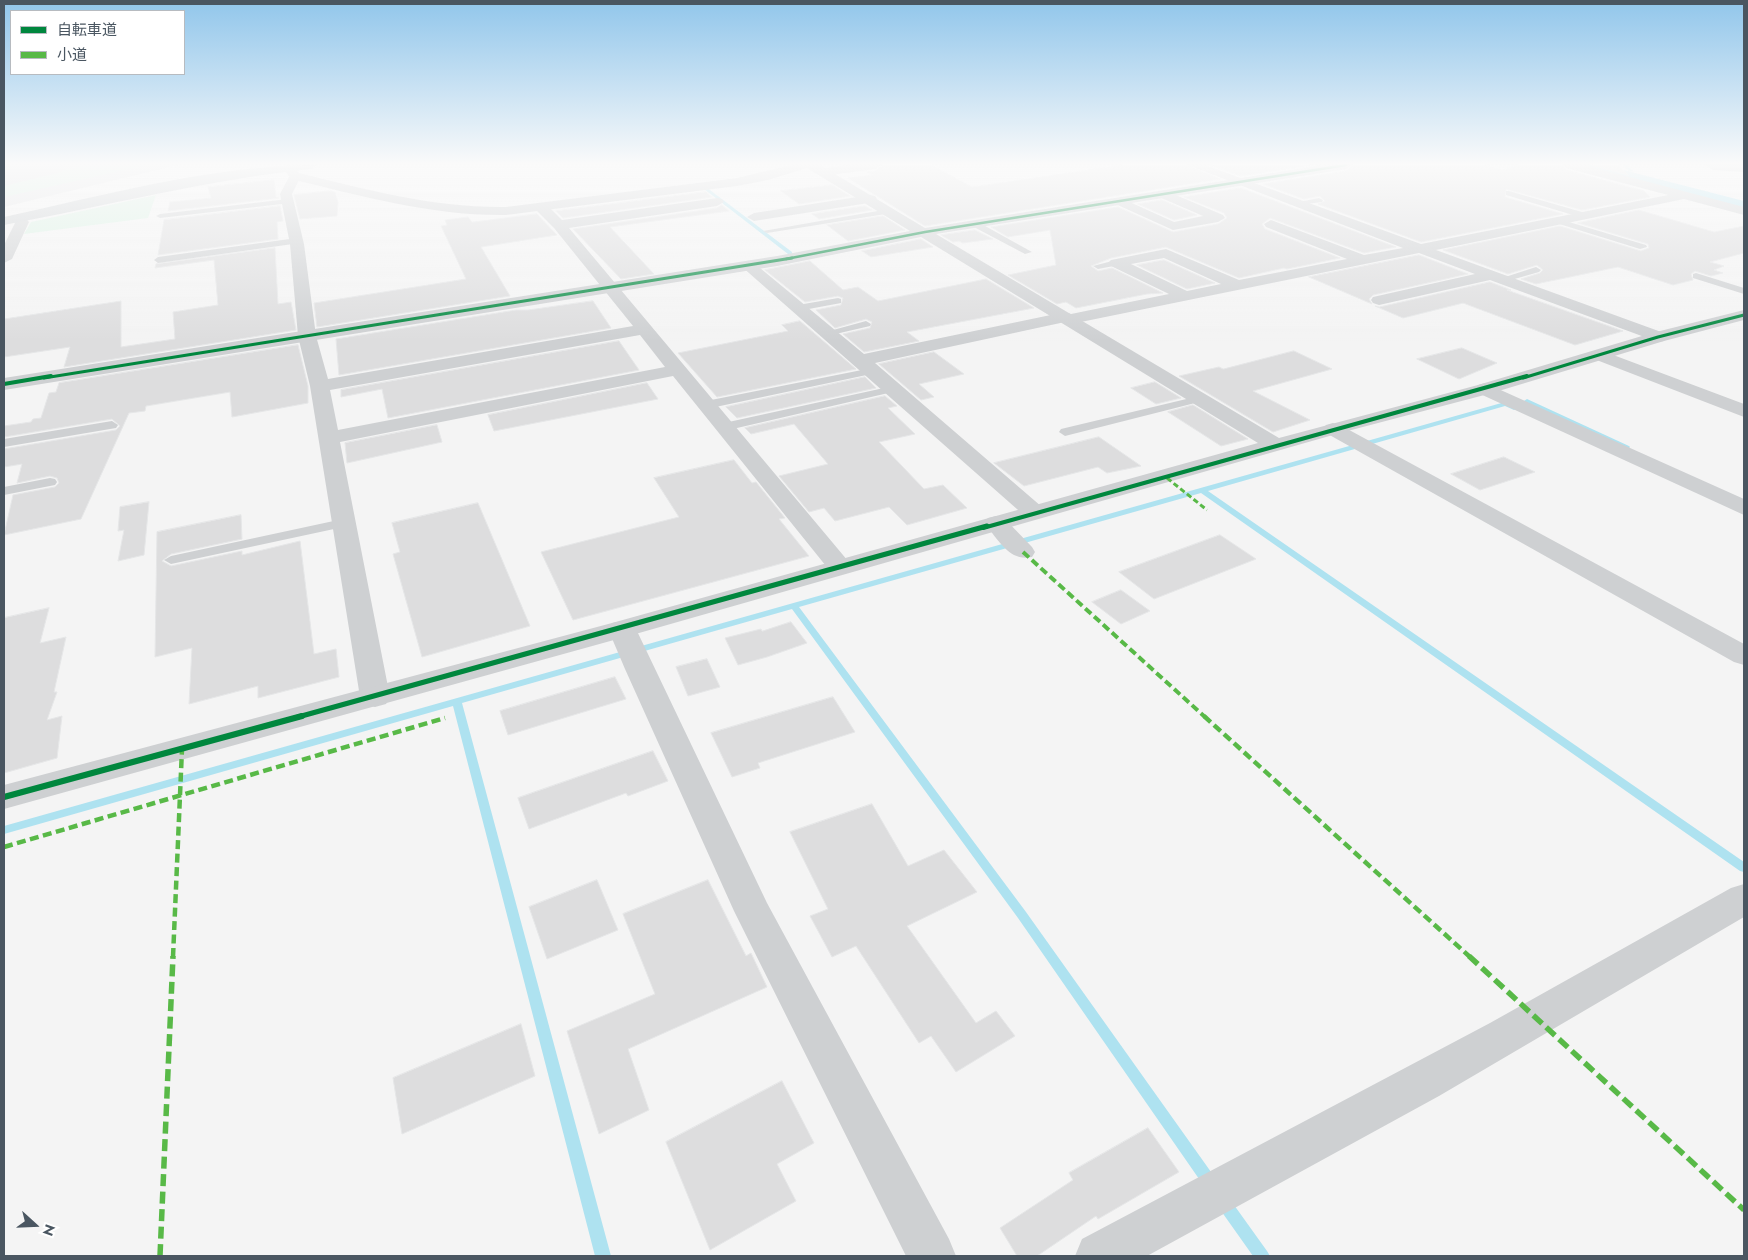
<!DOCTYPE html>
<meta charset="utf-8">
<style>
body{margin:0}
#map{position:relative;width:1748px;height:1260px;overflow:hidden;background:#f4f4f4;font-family:Jost,"Noto Sans JP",sans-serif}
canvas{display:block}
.frame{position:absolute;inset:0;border:5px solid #4a5661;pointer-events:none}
.legend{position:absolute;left:10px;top:10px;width:175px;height:65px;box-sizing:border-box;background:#fff;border:1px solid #b7bbc0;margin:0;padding:6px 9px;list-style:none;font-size:15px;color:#4a5661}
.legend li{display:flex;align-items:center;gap:10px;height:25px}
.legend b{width:25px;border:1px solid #b7bbc0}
.north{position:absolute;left:10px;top:1200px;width:50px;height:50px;-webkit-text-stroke:4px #fff;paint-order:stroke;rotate:110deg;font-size:14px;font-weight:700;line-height:20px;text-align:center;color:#4a5661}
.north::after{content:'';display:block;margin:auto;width:18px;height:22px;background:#4a5661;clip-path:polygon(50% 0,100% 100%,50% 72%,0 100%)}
</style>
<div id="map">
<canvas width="1748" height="1260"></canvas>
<div class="frame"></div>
<ul class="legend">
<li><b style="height:6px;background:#00873e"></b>自転車道</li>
<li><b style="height:6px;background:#58b947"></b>小道</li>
</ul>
<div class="north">N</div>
</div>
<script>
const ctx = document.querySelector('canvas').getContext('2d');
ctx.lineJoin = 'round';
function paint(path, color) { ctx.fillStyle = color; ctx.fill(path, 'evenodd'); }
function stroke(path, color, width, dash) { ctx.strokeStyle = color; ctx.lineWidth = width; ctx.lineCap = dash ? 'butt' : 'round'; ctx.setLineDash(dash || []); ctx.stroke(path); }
const airport = new Path2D(`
 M4,165H178L4,207Z`);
const green = new Path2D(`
 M85,165H147L4,197V185Z
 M156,195L148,218L24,234L31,222Z`);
const stream = new Path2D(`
 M1623,165H1627L1633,171L1630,172Z
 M704,187H706L792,252V254H788L704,189Z
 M1527,399L1629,446L1630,447L1629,448H1625L1525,402L1524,401Z
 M1505,402L1517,408L1514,410L1505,406L1208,491L1744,862V872L1740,871L1201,493L799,607L1026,912L1216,1179L1218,1184L1216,1189L1211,1191L1206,1189L1018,918L792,609L462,703L611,1256H595L453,706L4,834V826Z
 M1224,1196L1229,1198L1267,1251L1270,1256H1253L1219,1208L1217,1203L1219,1198Z`);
const canal = new Path2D(`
 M1583,165H1604L1744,201V209L1585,168Z`);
const taxiway = new Path2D(`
 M66,165L61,172L4,186V166Z`);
const building = new Path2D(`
 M883,165H931L972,187L1124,165H1186L1220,179L925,226L848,178L873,175L867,172L876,171Z
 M1211,165H1311L1241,176Z
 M1354,165H1484L1503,170L1519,165H1562L1566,170L1644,191L1650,197L1582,210L1506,189L1505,197L1563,214L1421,242L1318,204L1325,201L1320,196L1304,199L1263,184L1346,171Z
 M1592,165H1618L1628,175Z
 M274,180L276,197L279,198L168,211L170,202L211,198L208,187Z
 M832,185L850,196L799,204L781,191Z
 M1241,188L1396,247L1364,253L1270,218L1262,224L1265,229L1340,258L1287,269L1284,268L1239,278L1166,247L1111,258L1091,266L1098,271L1112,268L1163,293L1147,294L1076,308L1066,302L1057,304L1008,275L1056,265L1050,230L1008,237L991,227L1118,207L1173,232L1218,224L1227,218L1224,213L1184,197Z
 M330,191L335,192L338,202L337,216L300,219L294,195Z
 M706,192L712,197L563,218L556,211Z
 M1162,200L1197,215L1174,220L1138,204Z
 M722,205L729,211L610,227L654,274L621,279L573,229L717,208Z
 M280,206L283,221L277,222L278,239L158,255L164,220Z
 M865,206L872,210L819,219L812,214Z
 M1639,210L1714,232L1744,226V253L1710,262L1724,266L1714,270L1723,273L1711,276L1695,271L1691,274L1693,280L1673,285L1618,267L1536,284L1521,279L1540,273L1543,270L1537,265L1508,274L1443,250L1560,226L1641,251L1649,248L1648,244L1578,223Z
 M537,214L557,235L481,247L510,296L317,327L314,303L466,279L441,226L447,225L445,220L468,217L472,222Z
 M883,216L905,230L848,241L827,225Z
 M975,230L993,239L963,243L959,241L953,242L941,235Z
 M921,239L933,247L871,257L862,251Z
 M275,248L278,304L291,302L296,330L64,367L70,347L4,357V319L121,301V347L175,339L173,312L218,305L214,260L155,268L156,264Z
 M1419,255L1468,274L1373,295L1369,299L1372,304L1309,277Z
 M1164,260L1215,283L1187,289L1137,265Z
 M810,261L843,290L858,287L878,301L986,279L1034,308L907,332L919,341L864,352L843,334L870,328L872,322L866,319L835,328L816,310L841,305L843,298L838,296L805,302L765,270Z
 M1490,282L1511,290H1507L1623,331L1575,345L1463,303L1403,318L1375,306L1379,307Z
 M593,301L611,328L339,375L336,339L516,310H528Z
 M800,321L856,369L717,397L678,353L788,331L782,325Z
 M619,341L639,370L388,418L382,389L341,397V390Z
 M298,345L308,386V403L232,417L230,392L146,406L145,411L129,413L81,519L4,535L13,495L55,487L59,483L57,478L50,476L17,483L22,464L4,467V449L116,430L120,426L112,419L4,437V426L31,422L33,419L41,418L49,393L56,392L59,383Z
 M1462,348L1497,363L1459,379L1417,359Z
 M1294,351L1332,369L1253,391L1310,420L1273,432L1179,376L1219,367L1223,369Z
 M934,352L964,374L919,384L934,397L921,400L879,364Z
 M865,377L876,388L737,418L726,407Z
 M1155,382L1181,398L1156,404L1131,388Z
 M647,383L658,399L494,431L488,415Z
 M885,396L897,406L888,408L915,434L879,442L924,489L943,485L967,508L907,525L889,507L835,521L824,508L809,512L779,476L828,464L794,424L751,434L745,428Z
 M1193,405L1248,439L1221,446L1168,412Z
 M437,425L442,442L347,463L345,443Z
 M1099,437L1141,466L1107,473L1098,467L1024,486L994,463Z
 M1504,457L1535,472L1480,490L1451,474Z
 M734,460L752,483L756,482L785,518L779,519L809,556L573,620L541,552L679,517L654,478Z
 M149,502L144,555L118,561L124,530L118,531L120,507Z
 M478,503L530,626L422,657L393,554L400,552L392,523Z
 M241,515L242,539L171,554L162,561L171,566L242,551V555L300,541L314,654L336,649L339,677L258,698V686L189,704L192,648L155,657L157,532Z
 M1220,535L1256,559L1154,599L1119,572Z
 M1121,590L1150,611L1121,624L1092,602Z
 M49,608L40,643L66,637L54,692H57L47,720L62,716L57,758L4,773V618Z
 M791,622L807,643L767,657L738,665L725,638L761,629L762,631Z
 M707,659L720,687L688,696L676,667Z
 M615,677L626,699L508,735L500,711Z
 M833,697L855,732L758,763L760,768L732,777L711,733Z
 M653,751L668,781L628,796L626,793L529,829L518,798Z
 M872,804L908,866L944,850L977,892L907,926L976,1023L996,1011L1015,1036L956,1072L931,1036L919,1043L856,946L832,957L810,916L828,909L790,832Z
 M597,880L618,930L547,959L529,907Z
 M708,880L746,956L751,953L767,987L628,1049L649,1110L599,1134L567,1031L655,994L623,914Z
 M521,1024L535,1076L402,1134L393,1078Z
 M782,1081L814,1143L777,1164L796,1201L710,1250L666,1142Z
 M1148,1128L1179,1172L1098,1219L1096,1216L1037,1256H1017L1000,1228L1073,1180L1069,1173Z`);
const service = new Path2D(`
 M1509,191L1589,214L1590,216L1583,218L1506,195V191Z
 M1319,198L1323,200L1322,202L1298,205L1294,203Z
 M288,199H291V203L160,218L156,216L160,214Z
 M889,209L893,211L892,213L767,233L763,231Z
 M1559,219L1646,245L1647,247L1640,249L1556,223V219Z
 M972,222H978L1032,252L1025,254L972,226Z
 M297,238L301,241L300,243L158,263L154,260L158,257Z
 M1116,260L1120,263L1119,265L1098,269L1093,266Z
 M1536,267L1541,270L1539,272L1504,282L1499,279Z
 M1696,273L1744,288V294L1693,278V274Z
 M838,298L841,299V303L798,311L793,308L798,305Z
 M866,321L871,324L870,326L827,336L822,333Z
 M872,368L878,371L876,373L706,409L700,405L706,401Z
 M893,386L899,389L897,391L724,431L718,427L724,423Z
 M1199,396L1205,399L1203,401L1065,436L1059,432L1061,429Z
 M112,421L118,425L116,428L4,447V439Z
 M50,478L55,479L57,482L55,485L4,495V487Z
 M343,519L348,520L350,523L348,526L171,564L164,560L171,556Z`);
const minor = new Path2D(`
 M848,165H881L875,169L823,176L817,172L823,168Z
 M1188,165H1205L1421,244L1668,195L1566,168L1564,165H1584L1744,207V215L1684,199L1436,250L1664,333L1667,337L1664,341L1658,342L1490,280L1379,305L1373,303L1371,300L1373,297L1475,274L1419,253L1071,324L1065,322L875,363L1042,507L1046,512L1042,517L1034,519L1026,517L741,266L744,263H754L864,354L1065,312L1071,314L1169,294L1111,266L1108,263L1111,260L1166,249L1239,280L1347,259L1266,227L1264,224L1271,220L1364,255L1403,248ZM1164,258L1221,284L1187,291L1131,264Z
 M295,172L301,176L292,194L304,244L316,336L328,379L633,326L554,228L536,210L534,207L536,204H546L562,220L717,198L722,199L724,202L717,206L569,228L848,561L852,566L848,571L839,574L830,571L673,376L340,442L390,697L386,704L375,707L364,704L360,697L310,386L298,336L290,244L280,194L291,173ZM640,335L665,367L338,430L330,390Z
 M1164,190L1223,215L1225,218L1218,222L1173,230L1111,202L1118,198L1123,199L1174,222L1203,216L1159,197L1158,194Z
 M870,195L875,196L877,199L875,202L754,221L747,217L754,213Z
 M18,214L23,215L29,222L12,259L4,263V245L15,223L11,218Z
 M1600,350L1744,404V417L1594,359L1591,355L1594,351Z
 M1485,383L1744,499V515L1478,393L1475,389L1478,385Z
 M1333,423L1340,425L1744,644V665L1734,662L1326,433L1323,429L1326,425Z
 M996,516L1004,518L1032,547L1035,552L1032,557C1011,562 1000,542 988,528L984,523L988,518Z
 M622,621L632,623L636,629L767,903L949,1239L956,1256H906L734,911L625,669L608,629L612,623Z
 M1744,884V917L1439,1096L1147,1256H1075L1082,1239L1490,1023L1731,888Z`);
const tertiary = new Path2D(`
 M288,165H300L297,171L299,173C368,190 435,208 506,207L737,178L791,165H820L925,228L1323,165H1352L1346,169L936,234L1279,438L1478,385L1652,333L1744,310V320L1664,341L1492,393L1340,433L632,635L4,809V785L612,623L1258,443L921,237L777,266L4,390V378L777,256L910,231L807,168L768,180L737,186L506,215C432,216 362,196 291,179L285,171Z`);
const primary = new Path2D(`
 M317,165L311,169C207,180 106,206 4,225V217C106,195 212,165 317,165Z`);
const trunk = new Path2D(`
 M1707,165H1744V171L1713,169Z`);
const quietFar3 = new Path2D(`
 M1167,478L1207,510`);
const quietFar2 = new Path2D(`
 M1023,552L1205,717`);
const quietFar1 = new Path2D(`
 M1204,716L1470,957
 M4,847L445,718
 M173,957L182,749`);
const quiet = new Path2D(`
 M1469,956L1744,1210
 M160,1256L173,956`);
const cyclewayFar4 = new Path2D(`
 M786,259L925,232L1346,165`);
const cyclewayFar3 = new Path2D(`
 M44,378L792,258
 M1523,378L1658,337L1744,315`);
const cyclewayFar2 = new Path2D(`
 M4,384L51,376
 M983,528L1527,376`);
const cyclewayFar1 = new Path2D(`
 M298,717L987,526`);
const cycleway = new Path2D(`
 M4,797L302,716`);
paint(airport, '#e4e5e7');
paint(green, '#d9f2e3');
paint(stream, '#aee2f0');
paint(canal, '#aee2f0');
paint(taxiway, '#dedfe0');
paint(building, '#ddddde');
stroke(building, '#e5e6e7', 1);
stroke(trunk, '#b9bec3', 2);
paint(service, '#ced0d2');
paint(minor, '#ced0d2');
paint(tertiary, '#ced0d2');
paint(primary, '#caced1');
paint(trunk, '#c4c9cd');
stroke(quietFar3, '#58b947', 3, [5.5, 3]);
stroke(quietFar2, '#58b947', 4, [8, 4]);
stroke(quietFar1, '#58b947', 4.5, [9, 4.5]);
stroke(quiet, '#58b947', 5.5, [12, 5.5]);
stroke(cyclewayFar4, '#00873e', 2.5);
stroke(cyclewayFar3, '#00873e', 3);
stroke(cyclewayFar2, '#00873e', 4);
stroke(cyclewayFar1, '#00873e', 5);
stroke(cycleway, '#00873e', 6);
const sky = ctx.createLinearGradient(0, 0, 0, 341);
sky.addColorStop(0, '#91c6eb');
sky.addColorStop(0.48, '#fafafa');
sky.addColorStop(1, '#fafafa00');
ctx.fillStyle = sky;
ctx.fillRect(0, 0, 1748, 341);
</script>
